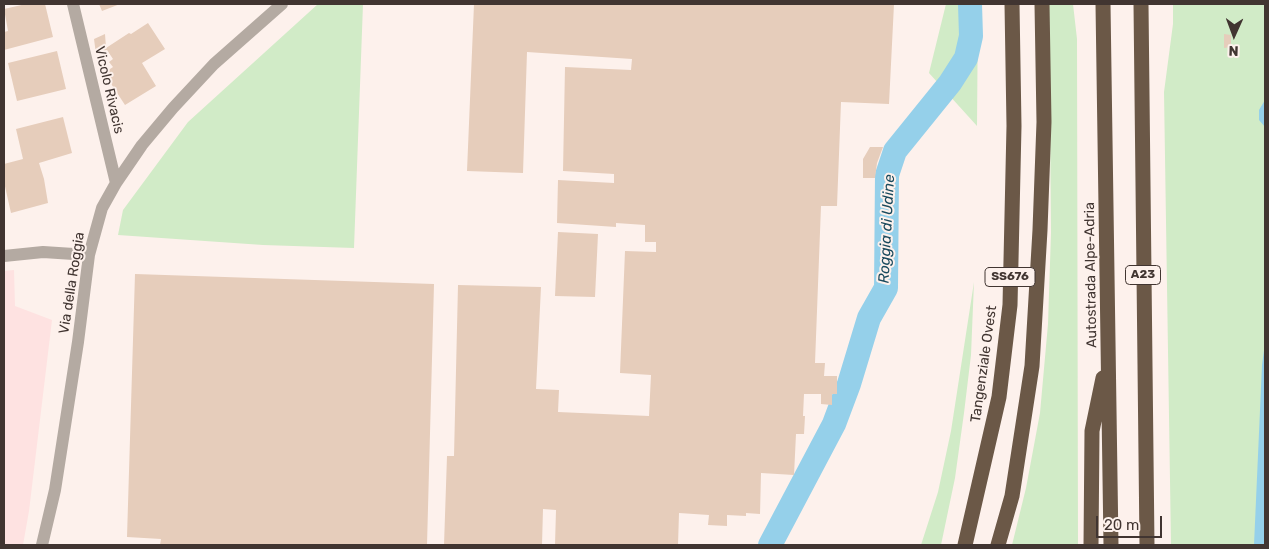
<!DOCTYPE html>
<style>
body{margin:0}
#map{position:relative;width:1269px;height:549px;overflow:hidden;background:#fdf1ec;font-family:Rubik,sans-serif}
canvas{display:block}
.frame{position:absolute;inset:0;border:5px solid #413531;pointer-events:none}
.north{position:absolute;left:1209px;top:10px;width:50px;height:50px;-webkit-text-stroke:4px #fdf1ec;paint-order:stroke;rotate:182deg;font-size:14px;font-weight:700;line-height:20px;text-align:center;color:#413531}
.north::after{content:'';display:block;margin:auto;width:18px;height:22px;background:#413531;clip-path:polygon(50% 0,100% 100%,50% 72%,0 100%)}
.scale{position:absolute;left:1096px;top:516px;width:66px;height:22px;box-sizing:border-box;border:2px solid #413531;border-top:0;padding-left:6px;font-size:15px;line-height:18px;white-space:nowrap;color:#413531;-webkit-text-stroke:4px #fdf1ec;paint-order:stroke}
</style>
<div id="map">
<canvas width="1269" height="549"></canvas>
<div class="frame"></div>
<div class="north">N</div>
<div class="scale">20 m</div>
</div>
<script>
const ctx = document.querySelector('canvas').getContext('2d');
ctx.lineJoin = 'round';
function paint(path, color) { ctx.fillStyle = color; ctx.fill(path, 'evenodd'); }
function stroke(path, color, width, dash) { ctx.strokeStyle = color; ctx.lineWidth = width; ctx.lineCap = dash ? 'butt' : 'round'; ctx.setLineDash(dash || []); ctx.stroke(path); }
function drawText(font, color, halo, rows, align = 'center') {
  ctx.font = font + ' Rubik,sans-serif'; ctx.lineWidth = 4; ctx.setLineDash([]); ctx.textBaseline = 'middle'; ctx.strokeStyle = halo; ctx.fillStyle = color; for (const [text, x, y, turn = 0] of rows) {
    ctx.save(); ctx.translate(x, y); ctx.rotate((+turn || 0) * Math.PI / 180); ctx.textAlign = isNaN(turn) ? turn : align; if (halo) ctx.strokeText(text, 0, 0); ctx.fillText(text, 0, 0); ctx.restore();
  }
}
const industrial = new Path2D(`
 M14,270L15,306L52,320L29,511L23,545H4V271Z`);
const green = new Path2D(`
 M318,4H363L354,248L263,245L118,235L123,210L188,122Z
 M946,4H978L977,126L929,73Z
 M1049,4H1073L1077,39L1078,545H1012L1026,488L1040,413L1048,324L1051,233Z
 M1173,4H1265V545H1171L1164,92L1173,24Z
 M974,282L971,355L964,413L955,478L941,545H921L938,492L951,431Z`);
const water = new Path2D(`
 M1265,100V127L1259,120V110Z
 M1265,343V545H1254L1262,365Z`);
const canal = new Path2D(`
 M770,545L834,424L849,384L869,318L886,288L887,175L895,151L950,83L966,58L971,36L970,4`);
const building = new Path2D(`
 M26,4H45L53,37L4,50V32L8,31L4,9Z
 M99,4H120L102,11Z
 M474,4H894L889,104L841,102L837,206H821L815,363H825L824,376H837V394H832V405L821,404V394H804L803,416H805L804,434H796L794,475L761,473L760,514L746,513V516L727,515V526L708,525L709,515L679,513L678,545H555L556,510L543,509L542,545H444L447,456H454L458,285L541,287L536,389L559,390L558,412L649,416L651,375L620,373L625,251L656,252V242H645V225L616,223V227L557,223L558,180L614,183V174L563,171L565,67L631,70L632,59L527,52L523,173L467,171Z
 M148,23L165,49L142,63L156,86L125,105L104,73L113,67L109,62L113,59L107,50L96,54L94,39L105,34L106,48L129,33L131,34Z
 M1224,34L1231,35V47L1224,48Z
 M57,51L66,89L17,101L8,63Z
 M63,117L72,153L39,163L44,179L48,203L11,213L4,182V164L23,159L16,129Z
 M870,147H883L877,163L875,178H863V159Z
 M558,232L598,234L595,297L555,296Z
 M135,274L434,284L427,545H160L161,539L127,537Z`);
const minor = new Path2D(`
 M73,4L116,183
 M4,256L43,252L89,255
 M42,545L55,490L78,342L89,255L102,208L116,183L142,145L173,108L214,64L282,4`);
const highway = new Path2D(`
 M1103,4L1111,545
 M1141,4L1147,545
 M965,545L999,397L1010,305L1014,126L1012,4
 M998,545L1012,496L1032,366L1040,230L1044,122L1042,4
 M1091,545L1092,431L1103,378`);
const shields = [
 [1143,275,35],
 [1010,277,50]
];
const shieldNames = [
 ["A23",1143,275],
 ["SS676",1010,277]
];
const streetNames = [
 ["Vicolo Rivacis",109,90,77],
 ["Autostrada Alpe-Adria",1091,275,-91],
 ["Via della Roggia",72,283,-81],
 ["Tangenziale Ovest",984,364,-82]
];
const waterNames = [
 ["Roggia di Udine",887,229,-87]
];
paint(industrial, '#fee2e1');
paint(green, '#d1ebc7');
paint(water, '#95d0ea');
stroke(canal, '#95d0ea', 24);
paint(building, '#e6cdbb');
stroke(minor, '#b4aaa2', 12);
stroke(highway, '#6b5847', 15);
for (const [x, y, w] of shields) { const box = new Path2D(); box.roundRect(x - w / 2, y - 9.5, w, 19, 4); ctx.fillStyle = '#fdf1ec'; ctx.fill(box); stroke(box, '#413531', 1); }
drawText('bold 12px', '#413531', null, shieldNames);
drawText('14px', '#413531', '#fdf1ec', streetNames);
drawText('italic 15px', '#1a4a5d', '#fdf1ec', waterNames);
</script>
